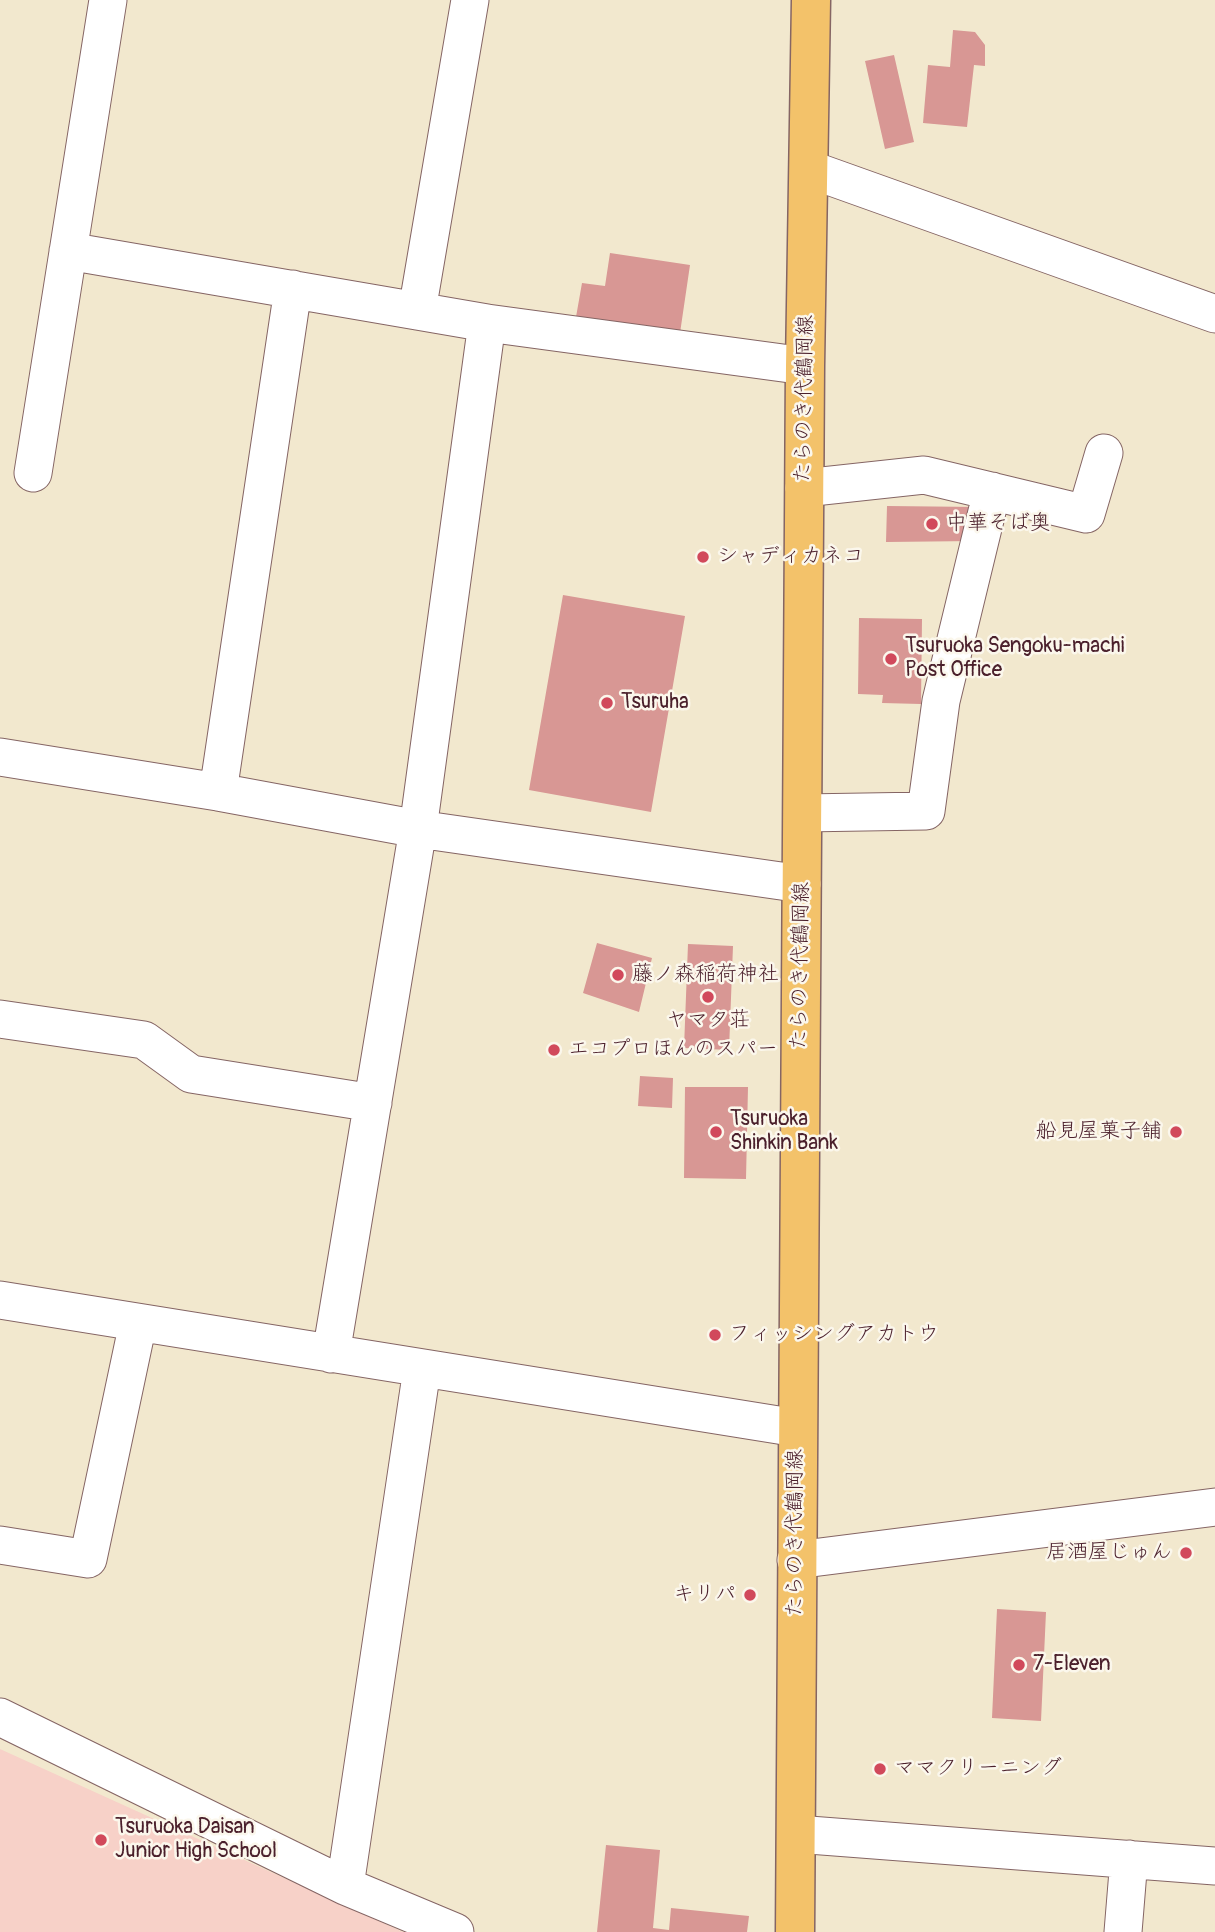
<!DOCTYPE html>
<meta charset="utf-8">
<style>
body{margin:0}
canvas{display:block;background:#f2e8ce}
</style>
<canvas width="1215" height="1932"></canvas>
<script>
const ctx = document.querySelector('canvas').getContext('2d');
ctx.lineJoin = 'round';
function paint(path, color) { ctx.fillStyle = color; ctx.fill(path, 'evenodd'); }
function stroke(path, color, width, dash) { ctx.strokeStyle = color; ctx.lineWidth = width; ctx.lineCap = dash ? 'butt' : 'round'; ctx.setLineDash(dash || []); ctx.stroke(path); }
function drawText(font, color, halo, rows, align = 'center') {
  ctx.font = font + ' Pangolin,"Klee One",sans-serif'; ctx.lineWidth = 5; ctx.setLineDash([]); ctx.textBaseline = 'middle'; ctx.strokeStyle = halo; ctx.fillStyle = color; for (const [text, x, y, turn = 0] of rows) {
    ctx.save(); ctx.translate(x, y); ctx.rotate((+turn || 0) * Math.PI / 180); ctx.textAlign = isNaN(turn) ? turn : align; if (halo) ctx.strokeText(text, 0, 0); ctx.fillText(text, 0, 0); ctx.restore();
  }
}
const built = new Path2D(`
 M0,1749L403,1932H0Z`);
const building = new Path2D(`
 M953,30L975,32L985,45V66L974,65L967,127L923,123L928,65L950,67Z
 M894,55L914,142L885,149L865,61Z
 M610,253L690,265L680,333L576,317L582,283L605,286Z
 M887,506L979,507L975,541L886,542Z
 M563,595L685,616L651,812L529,790Z
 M859,618L922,619L921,704L882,703L883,695L858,694Z
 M597,943L652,958L639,1012L583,993Z
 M688,944L733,946L729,1050L684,1048Z
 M640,1076L673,1078L672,1108L638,1106Z
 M685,1087H748L746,1179L684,1178Z
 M997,1609L1046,1612L1041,1721L992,1718Z
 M606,1845L660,1850L653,1928L669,1930L671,1908L749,1916L747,1932H597Z`);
const minor = new Path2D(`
 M809,169L1215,314
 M68,251L487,323
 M417,311L470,0
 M33,473L108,0
 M804,488L924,475L1086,514L1104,453
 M0,757L218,792L418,829L802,884
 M218,792L293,289
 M803,813L926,811L941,701L992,491
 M0,1019L144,1040L191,1074L373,1103
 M0,1300L797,1428
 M331,1354L418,829L487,323L805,366
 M0,1545L88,1559L138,1323
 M796,1560L1215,1507
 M0,1717L345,1886L455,1932
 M796,1834L1215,1866
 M345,1886L422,1369
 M1123,1932L1129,1859`);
const major = new Path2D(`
 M795,1932L805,366L811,0`);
const markers = [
 [932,524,7,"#d1495b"],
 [703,557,7,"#d1495b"],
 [891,659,7,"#d1495b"],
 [607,703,7,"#d1495b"],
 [618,975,7,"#d1495b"],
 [708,997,7,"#d1495b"],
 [554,1050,7,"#d1495b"],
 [716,1132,7,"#d1495b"],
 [1176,1132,7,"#d1495b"],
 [715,1335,7,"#d1495b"],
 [1186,1553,7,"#d1495b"],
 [750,1595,7,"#d1495b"],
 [1019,1665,7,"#d1495b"],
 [880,1769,7,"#d1495b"],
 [101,1840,7,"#d1495b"]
];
const streetNames = [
 ["たらのき代鶴岡線",805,399,-89],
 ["たらのき代鶴岡線",801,966,-89],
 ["たらのき代鶴岡線",796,1533,-90]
];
const poiNames = [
 ["中華そば奥",946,524],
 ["シャディカネコ",717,557],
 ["Tsuruoka Sengoku-machi",905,647],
 ["Post Office",905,671],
 ["Tsuruha",621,703],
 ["藤ノ森稲荷神社",632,975],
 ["ヤマタ荘",708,1021,"center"],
 ["エコプロほんのスパー",568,1050],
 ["Tsuruoka",730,1120],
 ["Shinkin Bank",730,1144],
 ["船見屋菓子舗",1162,1132,"right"],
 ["フィッシングアカトウ",729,1335],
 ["居酒屋じゅん",1172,1553,"right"],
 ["キリパ",736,1595,"right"],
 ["7-Eleven",1033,1665],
 ["ママクリーニング",894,1769],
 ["Tsuruoka Daisan",115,1828],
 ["Junior High School",115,1852]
];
paint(built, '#f7d1c8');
paint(building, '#d89794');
stroke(minor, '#856564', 39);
stroke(major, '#856564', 41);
stroke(minor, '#fff', 37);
stroke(major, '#f3c26a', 38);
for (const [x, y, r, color] of markers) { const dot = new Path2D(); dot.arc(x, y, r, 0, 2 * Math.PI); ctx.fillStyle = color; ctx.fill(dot); stroke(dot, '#fbf7ec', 2.5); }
drawText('21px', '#4a1f2b', '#fbf7ec', streetNames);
drawText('21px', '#4a1f2b', '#fbf7ec', poiNames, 'left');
</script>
